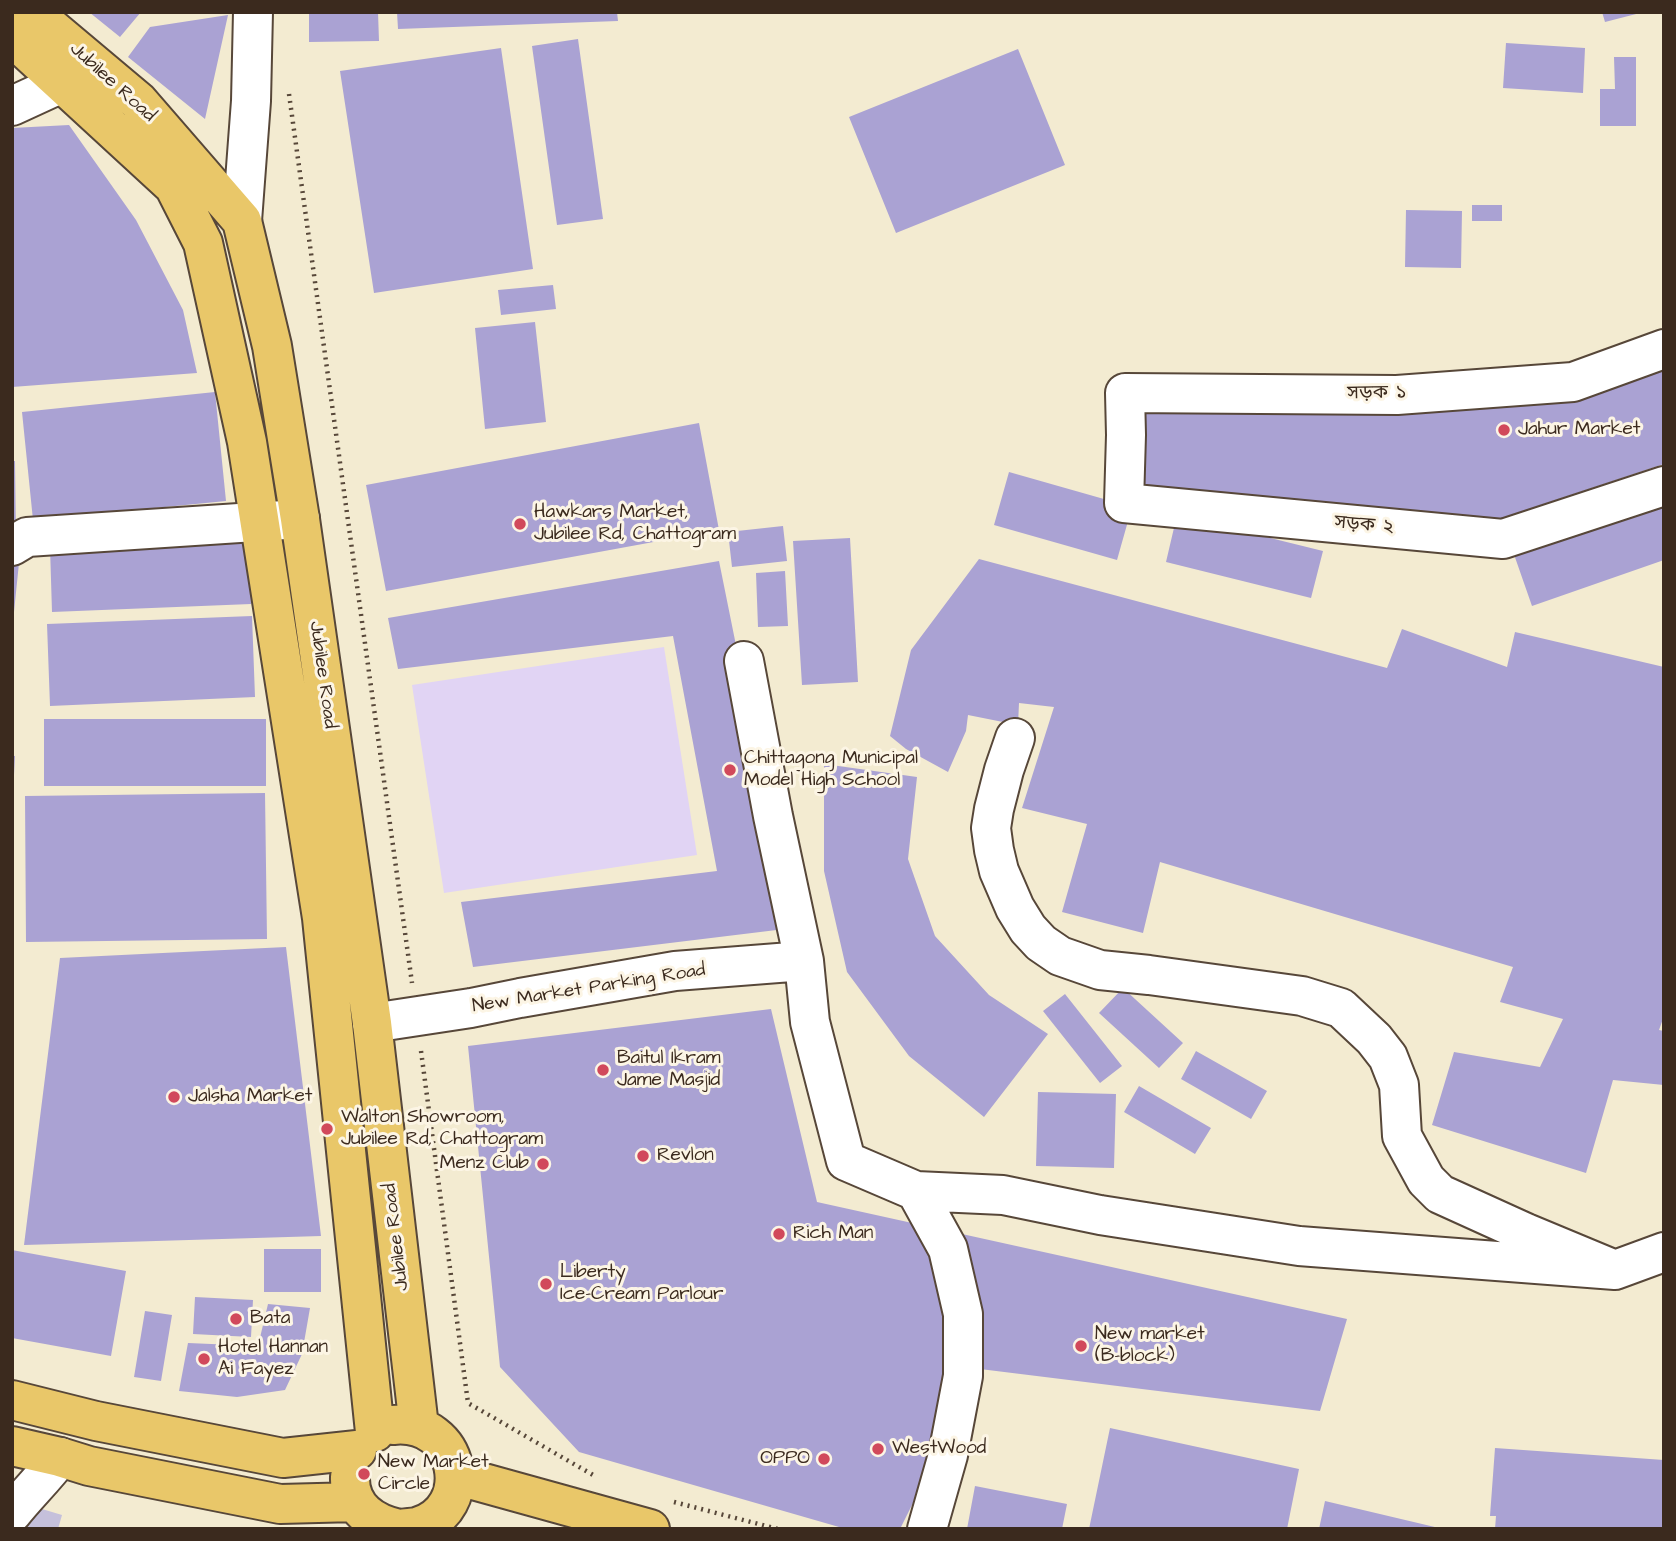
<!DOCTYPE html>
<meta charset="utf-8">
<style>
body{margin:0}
#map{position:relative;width:1676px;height:1541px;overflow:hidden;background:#f3ebd1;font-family:"Architects Daughter",sans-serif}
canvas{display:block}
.frame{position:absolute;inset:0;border:14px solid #3b2a1e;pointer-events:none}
</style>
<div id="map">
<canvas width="1676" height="1541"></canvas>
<div class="frame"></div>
</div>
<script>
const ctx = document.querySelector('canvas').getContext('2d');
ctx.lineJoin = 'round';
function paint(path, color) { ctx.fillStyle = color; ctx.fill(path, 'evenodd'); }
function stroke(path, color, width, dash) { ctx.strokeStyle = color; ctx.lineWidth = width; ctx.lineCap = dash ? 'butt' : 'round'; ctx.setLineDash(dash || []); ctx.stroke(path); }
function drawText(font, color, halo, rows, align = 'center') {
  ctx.font = font + ' "Architects Daughter","Noto Sans Bengali",sans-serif'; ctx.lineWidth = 6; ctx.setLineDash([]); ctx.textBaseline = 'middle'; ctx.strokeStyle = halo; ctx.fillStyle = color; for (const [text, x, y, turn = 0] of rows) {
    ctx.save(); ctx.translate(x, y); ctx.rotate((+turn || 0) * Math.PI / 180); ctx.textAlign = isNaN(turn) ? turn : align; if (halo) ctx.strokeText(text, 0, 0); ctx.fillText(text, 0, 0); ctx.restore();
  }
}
const built = new Path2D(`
 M664,647L697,855L444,893L412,685Z`);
const industrial = new Path2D(`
 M12,1500L62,1515L58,1529H12Z`);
const building = new Path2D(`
 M89,12H141L120,37Z
 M309,12H378L379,41L309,42Z
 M397,12H617L618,21L398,29Z
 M1602,12H1640V13L1605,22Z
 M228,15L205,119L128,57L150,27Z
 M578,39L603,219L557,225L532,46Z
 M1506,43L1585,48L1583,93L1503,88Z
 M501,48L533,269L374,293L340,71Z
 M1018,49L1065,165L896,233L849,117Z
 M1614,57H1636V126H1600V89H1615Z
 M69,125L136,220L183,310L197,373L12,387V128Z
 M1472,205H1502V221H1472Z
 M1406,210L1462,211L1461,268L1405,267Z
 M553,285L556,309L501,315L498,290Z
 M535,322L546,422L485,429L475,328Z
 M1664,356V464L1484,524L1143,487L1142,406Z
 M215,392L226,501L33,520L22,412Z
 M699,423L719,530L386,591L366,485Z
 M12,461H15L16,538L12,540Z
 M1009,472L1132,507L1117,560L994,525Z
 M1664,490V560L1532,606L1510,543Z
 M1177,515L1323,551L1311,598L1166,562Z
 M783,526L787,561L732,567L728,532Z
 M850,538L858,682L802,685L793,541Z
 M249,540L251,604L52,612L50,547Z
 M20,553L14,612H12V557Z
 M979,559L1387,668L1402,629L1507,667L1515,632L1664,667V1016L1659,1030L1664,1031V1085L1613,1080L1586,1173L1432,1125L1454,1052L1540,1067L1563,1019L1500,1002L1513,967L1160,862L1143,933L1062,912L1087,824L1022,808L1054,707L1019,703L1018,725L968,715L966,731L948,772L906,749L890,736L911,650Z
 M719,561L793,928L473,967L461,902L717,871L673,636L398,669L388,618Z
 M785,571L788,626L758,627L756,573Z
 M252,616L255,697L50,706L47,624Z
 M44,719H266V786H44Z
 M12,756H15L14,775H12Z
 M824,764L917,777L908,859L935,936L989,995L1048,1034L984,1117L909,1056L847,972L824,871Z
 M265,793L267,939L26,942L25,796Z
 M286,947L321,1236L24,1245L60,958Z
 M1123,988L1183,1043L1159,1068L1099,1013Z
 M1065,994L1122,1066L1100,1083L1043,1011Z
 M771,1009L817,1202L1347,1319L1320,1411L980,1369L900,1529H846L579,1452L500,1367L468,1046Z
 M1196,1051L1267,1091L1251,1119L1181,1079Z
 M1139,1086L1211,1128L1195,1154L1124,1112Z
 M1038,1092L1116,1094L1114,1168L1036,1166Z
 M264,1249H321V1292H264Z
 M12,1250L126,1271L111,1356L12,1338Z
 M195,1297L253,1300L251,1337L193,1334Z
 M268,1304L310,1308L302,1354L285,1390L237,1397L179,1391L188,1343L258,1346Z
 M145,1311L172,1315L161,1381L134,1377Z
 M1110,1428L1299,1469L1287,1529H1089Z
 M1495,1448L1664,1460V1529H1495L1496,1516H1490Z
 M975,1486L1067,1504L1062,1529H967Z
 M1325,1501L1439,1528V1529H1319Z`);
const path = new Path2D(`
 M289,94L412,983
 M421,1051L468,1403L593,1475
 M674,1502L778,1529`);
const minor = new Path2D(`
 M12,106L62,83L86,65
 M242,221L251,101L253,12
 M1664,349L1573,382L1397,395L1125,393L1126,435L1124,503L1503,539L1664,486
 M12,546L27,537L300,519
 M744,661L773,816L804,961
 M1015,738L1004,770L994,809L991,828L994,850L999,871L1015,908L1028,929L1041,943L1060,956L1100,970L1149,975L1302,996L1341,1008L1374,1039L1388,1057L1399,1085L1402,1136L1426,1180L1440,1194L1526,1233L1615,1270
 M372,1023L471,1008L520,998L675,971L804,961L810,1022L846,1161L916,1191L948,1249L963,1314V1376L948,1455L927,1529
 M916,1191L1003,1195L1100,1215L1299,1246L1615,1270L1664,1252
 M12,1513C27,1494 45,1477 60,1457`);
const major = new Path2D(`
 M32,12L138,101L242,221L272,346L300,519L372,1023L419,1427
 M12,37L174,186L203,243L247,442L322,918L375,1432
 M12,1400L96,1421L283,1458L357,1450
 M393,1425C461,1418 478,1509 417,1527C412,1528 406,1528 401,1529
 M12,1446L60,1457L89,1466L280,1504L356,1502
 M455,1475L650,1529
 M350,1477C349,1508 372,1523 399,1529`);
const markers = [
 [1504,430,7,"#d1495b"],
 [520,524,7,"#d1495b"],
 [730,770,7,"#d1495b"],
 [603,1070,7,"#d1495b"],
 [174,1097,7,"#d1495b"],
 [327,1129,7,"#d1495b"],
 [643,1156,7,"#d1495b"],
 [543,1164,7,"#d1495b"],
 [779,1234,7,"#d1495b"],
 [546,1284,7,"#d1495b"],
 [236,1319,7,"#d1495b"],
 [1081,1346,7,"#d1495b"],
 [204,1359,7,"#d1495b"],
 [878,1449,7,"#d1495b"],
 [824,1459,7,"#d1495b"],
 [364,1474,7,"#d1495b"]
];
const streetNames = [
 ["Jubilee Road",112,83,42],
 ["সড়ক ১",1377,394,-1],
 ["সড়ক ২",1364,526,5],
 ["Jubilee Road",322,675,82],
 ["New Market Parking Road",589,989,-9],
 ["Jubilee Road",397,1237,-97]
];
const poiNames = [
 ["Jahur Market",1518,430],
 ["Hawkars Market,",534,513],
 ["Jubilee Rd, Chattogram",534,535],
 ["Chittagong Municipal",744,759],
 ["Model High School",744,781],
 ["Baitul Ikram",617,1059],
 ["Jame Masjid",617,1081],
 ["Jalsha Market",188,1097],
 ["Walton Showroom,",341,1118],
 ["Jubilee Rd, Chattogram",341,1140],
 ["Revlon",657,1156],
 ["Menz Club",529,1164,"right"],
 ["Rich Man",793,1234],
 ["Liberty",560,1273],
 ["Ice-Cream Parlour",560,1295],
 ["Bata",250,1319],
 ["New market",1095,1335],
 ["(B-block)",1095,1357],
 ["Hotel Hannan",218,1348],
 ["Ai Fayez",218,1370],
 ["WestWood",892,1449],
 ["OPPO",810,1459,"right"],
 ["New Market",378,1463],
 ["Circle",378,1485]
];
paint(built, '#e1d4f4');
paint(industrial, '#c5c0db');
paint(building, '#aaa2d3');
stroke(minor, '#574739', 42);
stroke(major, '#574739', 42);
stroke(path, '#574739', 4.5, [2, 5]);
stroke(minor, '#fff', 38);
stroke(major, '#e9c769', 38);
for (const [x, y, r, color] of markers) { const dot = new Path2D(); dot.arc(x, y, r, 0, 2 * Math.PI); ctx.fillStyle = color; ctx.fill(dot); stroke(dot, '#fcf5e5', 2.5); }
drawText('19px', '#3b2a1e', '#fcf5e5', streetNames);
drawText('19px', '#3b2a1e', '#fcf5e5', poiNames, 'left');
</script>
